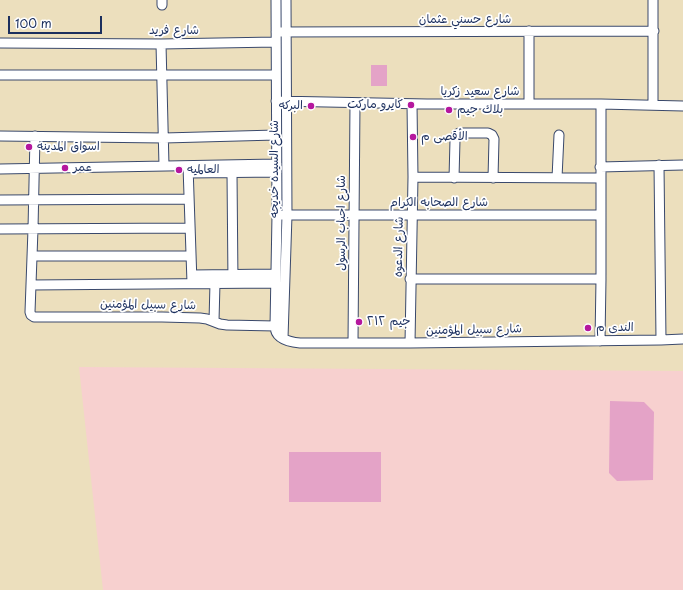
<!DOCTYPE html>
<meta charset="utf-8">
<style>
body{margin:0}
#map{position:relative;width:683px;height:590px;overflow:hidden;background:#ecdfbd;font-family:"Playpen Sans",sans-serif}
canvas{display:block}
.scale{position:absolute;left:8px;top:16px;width:94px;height:18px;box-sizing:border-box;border:2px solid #1b2f5e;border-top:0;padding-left:5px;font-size:12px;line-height:14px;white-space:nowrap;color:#1b2f5e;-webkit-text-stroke:3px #fff;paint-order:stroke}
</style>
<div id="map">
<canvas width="683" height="590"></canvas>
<div class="scale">100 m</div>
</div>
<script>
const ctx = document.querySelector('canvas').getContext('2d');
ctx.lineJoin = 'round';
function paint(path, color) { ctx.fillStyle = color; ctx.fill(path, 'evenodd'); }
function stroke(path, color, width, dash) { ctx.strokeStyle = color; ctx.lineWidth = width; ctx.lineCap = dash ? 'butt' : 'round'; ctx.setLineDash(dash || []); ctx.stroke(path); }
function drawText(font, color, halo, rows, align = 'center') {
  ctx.font = font + ' "Playpen Sans","Playpen Sans Arabic",sans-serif'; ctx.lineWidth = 3.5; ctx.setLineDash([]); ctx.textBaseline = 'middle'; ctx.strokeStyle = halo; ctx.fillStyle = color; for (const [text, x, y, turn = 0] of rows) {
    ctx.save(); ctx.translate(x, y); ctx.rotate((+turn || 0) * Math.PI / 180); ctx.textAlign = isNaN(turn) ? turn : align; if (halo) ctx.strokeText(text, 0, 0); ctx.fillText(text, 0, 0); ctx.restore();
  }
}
const built = new Path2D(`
 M79,367L683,371V590H103Z`);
const building = new Path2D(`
 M371,65H387V86H371Z
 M610,401L644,402L654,412L653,480L617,481L609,473Z
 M289,452H381V502H289Z`);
const minor = new Path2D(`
 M162,5V0
 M276,32L654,31
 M0,43L161,44L276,42
 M161,44L164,166
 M0,75H276
 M276,101L427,104H601L683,106
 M529,104V31
 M653,105V0
 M0,136L164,138L276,135
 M35,136L33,229L30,312L31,315L34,317H162L200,318L207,319L220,324L227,325L275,326C275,339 289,342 300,343H410L661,340L683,339
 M659,165L661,340
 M188,166L192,283
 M600,167L683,165
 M0,169L277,164
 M189,173L277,172
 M232,173L233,283
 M413,177L601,178
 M454,178L455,140L456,136L459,133H488L492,135L494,139L493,178
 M557,178L559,135
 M0,200L189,199
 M283,215H601
 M0,229L190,228
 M33,256H191
 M192,275L275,274
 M410,279H601
 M31,285L275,283
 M214,321L215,283
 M275,326L277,215L276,0
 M283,338L287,215L286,0
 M600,341L601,279V104
 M353,342L355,103
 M410,343L413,177L412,104`);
const markers = [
 [411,105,4,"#b5179e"],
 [311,106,4,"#b5179e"],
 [449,110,4,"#b5179e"],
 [413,137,4,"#b5179e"],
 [29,147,4,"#b5179e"],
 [65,168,4,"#b5179e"],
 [179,170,4,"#b5179e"],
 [359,322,4,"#b5179e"],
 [588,328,4,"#b5179e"]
];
const streetNames = [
 ["شارع حسني عثمان",465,20],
 ["شارع فريد",174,31],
 ["شارع سعيد زكريا",480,92],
 ["شارع السيده خديجه",275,169,-90],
 ["شارع الصحابه الكرام",439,203],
 ["شارع احباب الرسول",342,223,-90],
 ["شارع الدعوه",399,247,-89],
 ["شارع سبيل المؤمنين",148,305,1],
 ["شارع سبيل المؤمنين",474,330,-1]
];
const poiNames = [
 ["كايرو ماركت",403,105,"right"],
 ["البركه",303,106,"right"],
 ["بلاك جيم",457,110],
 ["الأقصى م",421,137],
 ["اسواق المدينه",37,147],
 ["عمر",73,168],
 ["العالميه",187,170],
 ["جيم ٢١٢",367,322],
 ["الندى م",596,328]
];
paint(built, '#f7d0cf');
paint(building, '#e4a3c7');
stroke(minor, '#3a496c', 11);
stroke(minor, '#fff', 9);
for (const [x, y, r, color] of markers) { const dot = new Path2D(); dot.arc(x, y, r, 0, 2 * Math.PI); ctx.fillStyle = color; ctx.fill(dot); stroke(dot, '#fff', 1.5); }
drawText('12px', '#1b2f5e', '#fff', streetNames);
drawText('12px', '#1b2f5e', '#fff', poiNames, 'left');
</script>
